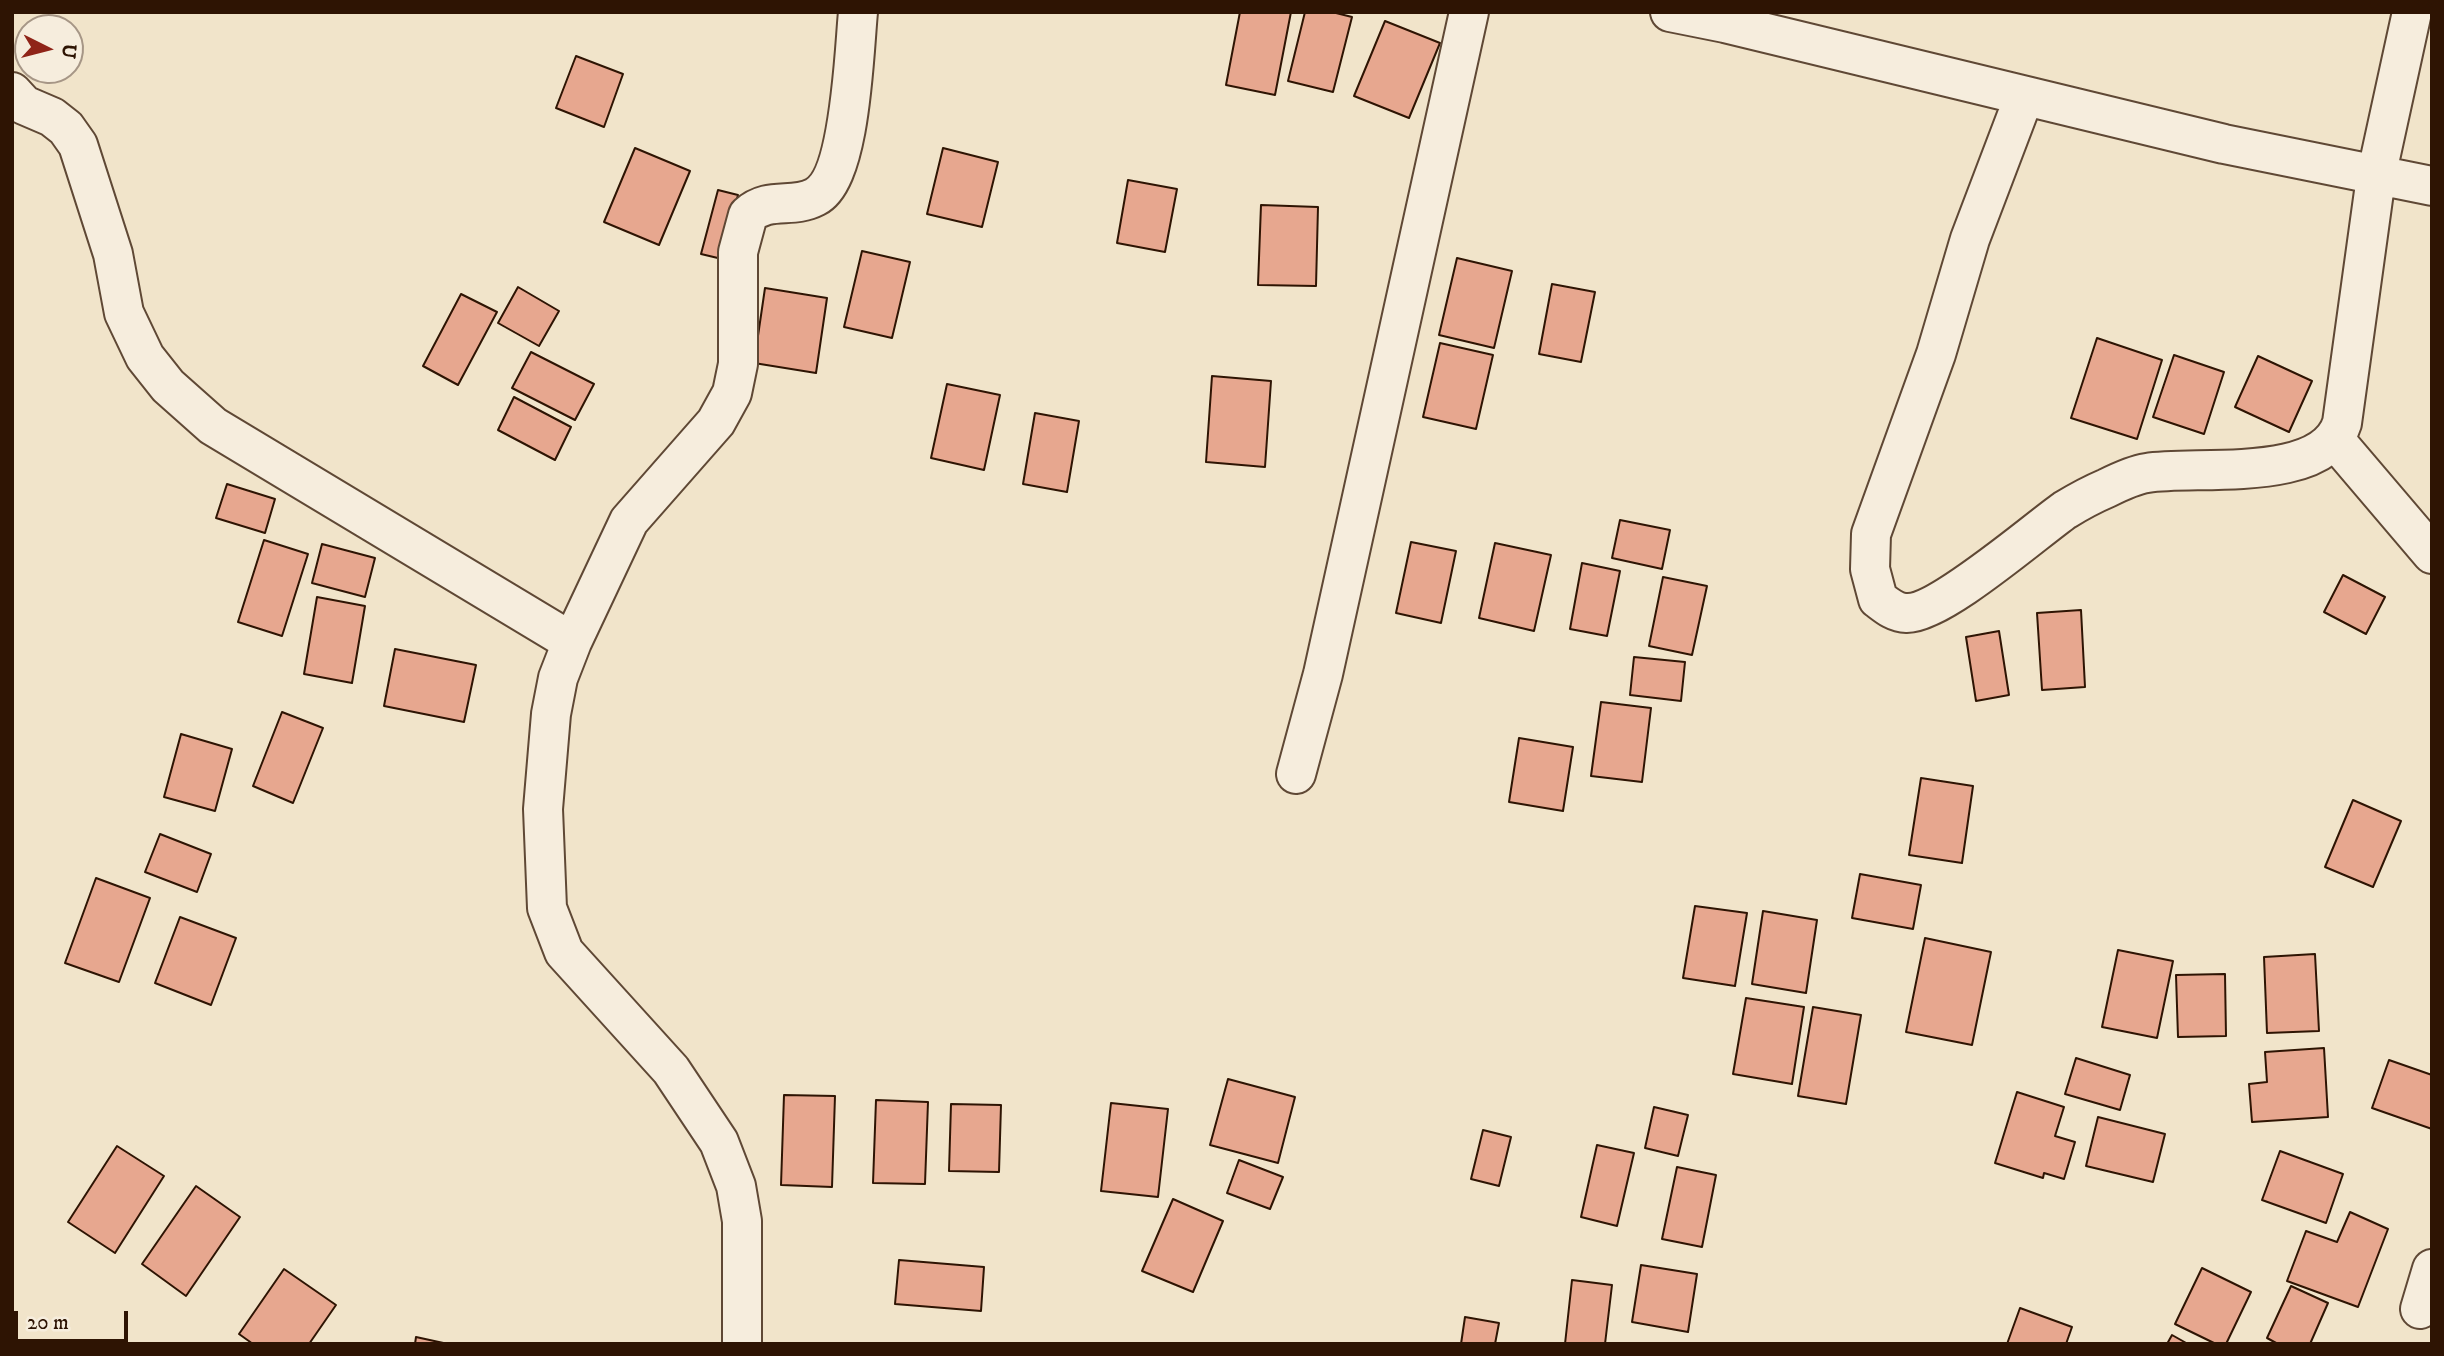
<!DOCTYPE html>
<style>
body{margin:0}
#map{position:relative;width:2444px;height:1356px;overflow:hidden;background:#f1e4ca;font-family:"IM FELL DW Pica",serif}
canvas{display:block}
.frame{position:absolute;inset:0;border:14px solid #2e1403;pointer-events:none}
.north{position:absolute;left:14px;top:14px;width:70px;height:70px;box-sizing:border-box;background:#f6eddd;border:2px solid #a69686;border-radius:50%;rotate:96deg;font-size:19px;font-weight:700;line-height:28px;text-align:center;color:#2e1403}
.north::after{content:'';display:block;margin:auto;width:24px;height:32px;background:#8f2418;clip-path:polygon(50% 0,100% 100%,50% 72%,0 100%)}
.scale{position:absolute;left:14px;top:1311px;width:114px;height:32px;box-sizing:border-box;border:4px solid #2e1403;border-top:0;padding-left:9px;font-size:21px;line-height:24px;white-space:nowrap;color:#2e1403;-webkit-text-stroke:5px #f6eddd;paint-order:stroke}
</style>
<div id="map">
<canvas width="2444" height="1356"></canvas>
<div class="frame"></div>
<div class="north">U</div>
<div class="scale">20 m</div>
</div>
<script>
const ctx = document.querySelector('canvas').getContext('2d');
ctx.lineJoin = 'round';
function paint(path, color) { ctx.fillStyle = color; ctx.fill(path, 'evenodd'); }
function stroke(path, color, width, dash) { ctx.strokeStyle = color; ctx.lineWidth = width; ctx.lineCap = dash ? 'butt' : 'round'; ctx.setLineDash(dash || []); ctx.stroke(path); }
const building = new Path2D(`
 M1240,12H1291L1275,95L1226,85Z
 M1305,12H1332L1352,17L1333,92L1288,81Z
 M1385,21L1440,43L1409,118L1354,96Z
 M576,56L623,74L604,127L556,108Z
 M635,148L690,171L659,245L604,222Z
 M943,148L998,162L982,227L927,214Z
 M1128,180L1177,189L1165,252L1117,243Z
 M718,190L738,195L722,259L701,254Z
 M1261,205L1318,207L1316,286L1258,285Z
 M862,251L910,262L892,338L844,327Z
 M1457,258L1512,271L1494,348L1439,335Z
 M1552,284L1595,292L1581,362L1539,354Z
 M518,287L559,311L539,346L498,323Z
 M765,288L827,298L816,373L754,363Z
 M461,294L497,312L458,385L423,366Z
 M2097,338L2162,360L2137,439L2071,418Z
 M1440,343L1493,355L1476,429L1423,417Z
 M531,352L594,384L575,420L512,388Z
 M2174,355L2224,372L2204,434L2153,417Z
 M2258,356L2312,381L2289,432L2235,407Z
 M1212,376L1271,381L1265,467L1206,462Z
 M947,384L1000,395L984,470L931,458Z
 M514,397L571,427L555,460L498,430Z
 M1035,413L1079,421L1067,492L1023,484Z
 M227,484L275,499L265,533L216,518Z
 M1620,520L1670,530L1662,569L1612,558Z
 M264,540L308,554L282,636L238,622Z
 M1411,542L1456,551L1441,623L1396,613Z
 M1495,543L1551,555L1534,631L1479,618Z
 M322,544L375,558L365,597L312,583Z
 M1582,563L1620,571L1607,636L1570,629Z
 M2343,575L2385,597L2366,634L2324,612Z
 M1663,577L1707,586L1692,655L1649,646Z
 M317,597L365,606L352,683L304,674Z
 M2081,610L2085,687L2042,690L2037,613Z
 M1999,631L2009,695L1976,701L1966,637Z
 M395,649L476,665L464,722L384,706Z
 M1634,657L1685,662L1681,701L1630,695Z
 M1601,702L1651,708L1642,782L1591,776Z
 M282,712L323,728L293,803L253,786Z
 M181,734L232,749L215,811L164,797Z
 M1519,738L1573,747L1563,811L1509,802Z
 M1921,778L1973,786L1962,863L1909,855Z
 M2353,800L2401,821L2373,887L2325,867Z
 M160,834L211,854L197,892L145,872Z
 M1860,874L1921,885L1913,929L1852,918Z
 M96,878L150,898L119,982L65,963Z
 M1695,906L1747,913L1735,986L1683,978Z
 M1763,911L1817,920L1806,993L1752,984Z
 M180,917L236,938L211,1005L155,983Z
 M1925,938L1991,952L1972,1045L1906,1032Z
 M2118,950L2173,961L2157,1038L2102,1027Z
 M2315,954L2319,1031L2267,1033L2264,957Z
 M2225,974L2226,1036L2178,1037L2176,975Z
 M1746,998L1804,1007L1792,1084L1733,1074Z
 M1813,1007L1861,1015L1846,1104L1798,1096Z
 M2324,1048L2328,1117L2252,1122L2249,1084L2267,1082L2265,1052Z
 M2076,1058L2130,1075L2120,1110L2065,1094Z
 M2389,1060L2432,1075V1129L2372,1108Z
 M1228,1079L1295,1097L1278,1163L1210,1145Z
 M2017,1092L2064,1107L2055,1136L2075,1142L2064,1179L2044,1173L2043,1178L1995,1163Z
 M784,1095L835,1096L832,1187L781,1185Z
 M876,1100L928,1102L925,1184L873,1183Z
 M1111,1103L1168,1109L1158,1197L1101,1191Z
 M951,1104L1001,1105L999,1172L949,1171Z
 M1654,1107L1688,1115L1678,1156L1645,1148Z
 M2098,1117L2165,1134L2153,1182L2086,1166Z
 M1483,1130L1511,1137L1499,1186L1471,1179Z
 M1597,1145L1634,1153L1617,1226L1581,1217Z
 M117,1146L164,1176L115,1253L68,1222Z
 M2280,1151L2343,1174L2326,1223L2262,1200Z
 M1239,1160L1283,1177L1270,1209L1227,1193Z
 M1677,1167L1716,1175L1702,1247L1662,1239Z
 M196,1186L240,1217L186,1296L142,1264Z
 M1173,1199L1223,1221L1193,1292L1142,1271Z
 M2350,1212L2388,1229L2358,1307L2287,1281L2306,1231L2337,1242Z
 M899,1260L984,1267L981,1311L895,1304Z
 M1641,1265L1697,1274L1688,1332L1632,1322Z
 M2202,1268L2251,1292L2226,1344H2216L2175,1324Z
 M284,1269L336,1305L309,1344H253L239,1334Z
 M1572,1280L1612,1285L1605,1344H1565Z
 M2291,1286L2328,1303L2310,1344H2278L2267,1338Z
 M2020,1308L2072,1327L2066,1344H2007Z
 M1465,1317L1499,1323L1495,1344H1461Z
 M2172,1335L2188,1344H2167Z
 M416,1337L448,1344H415Z`);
const minor = new Path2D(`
 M1670,12L1725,23L2224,144L2432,186
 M12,92L24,105L52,117L66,128L78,145L113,254L124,313L145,357L168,386L213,426L572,642
 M2024,97L1970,239L1936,354L1871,534L1870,569L1878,599C1886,605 1895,613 1906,613C1939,615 2035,531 2065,510C2078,502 2093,494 2107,488C2119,482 2134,475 2147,473C2197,465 2324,484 2342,423L2376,177L2412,12
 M2335,440L2432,554
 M1296,774L1323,674L1469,12
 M2420,1309L2432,1269
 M742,1344V1221L736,1186L719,1142L671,1070L564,952L547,908L543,809L551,714L558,678L572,642L629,521L716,422L732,393L738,364V252L748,215C769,196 792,209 815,197C851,179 854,52 858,12`);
paint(building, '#e7a78f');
stroke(building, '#2e1403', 2);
stroke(minor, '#5f4835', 42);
stroke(minor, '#f6eddd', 38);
</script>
